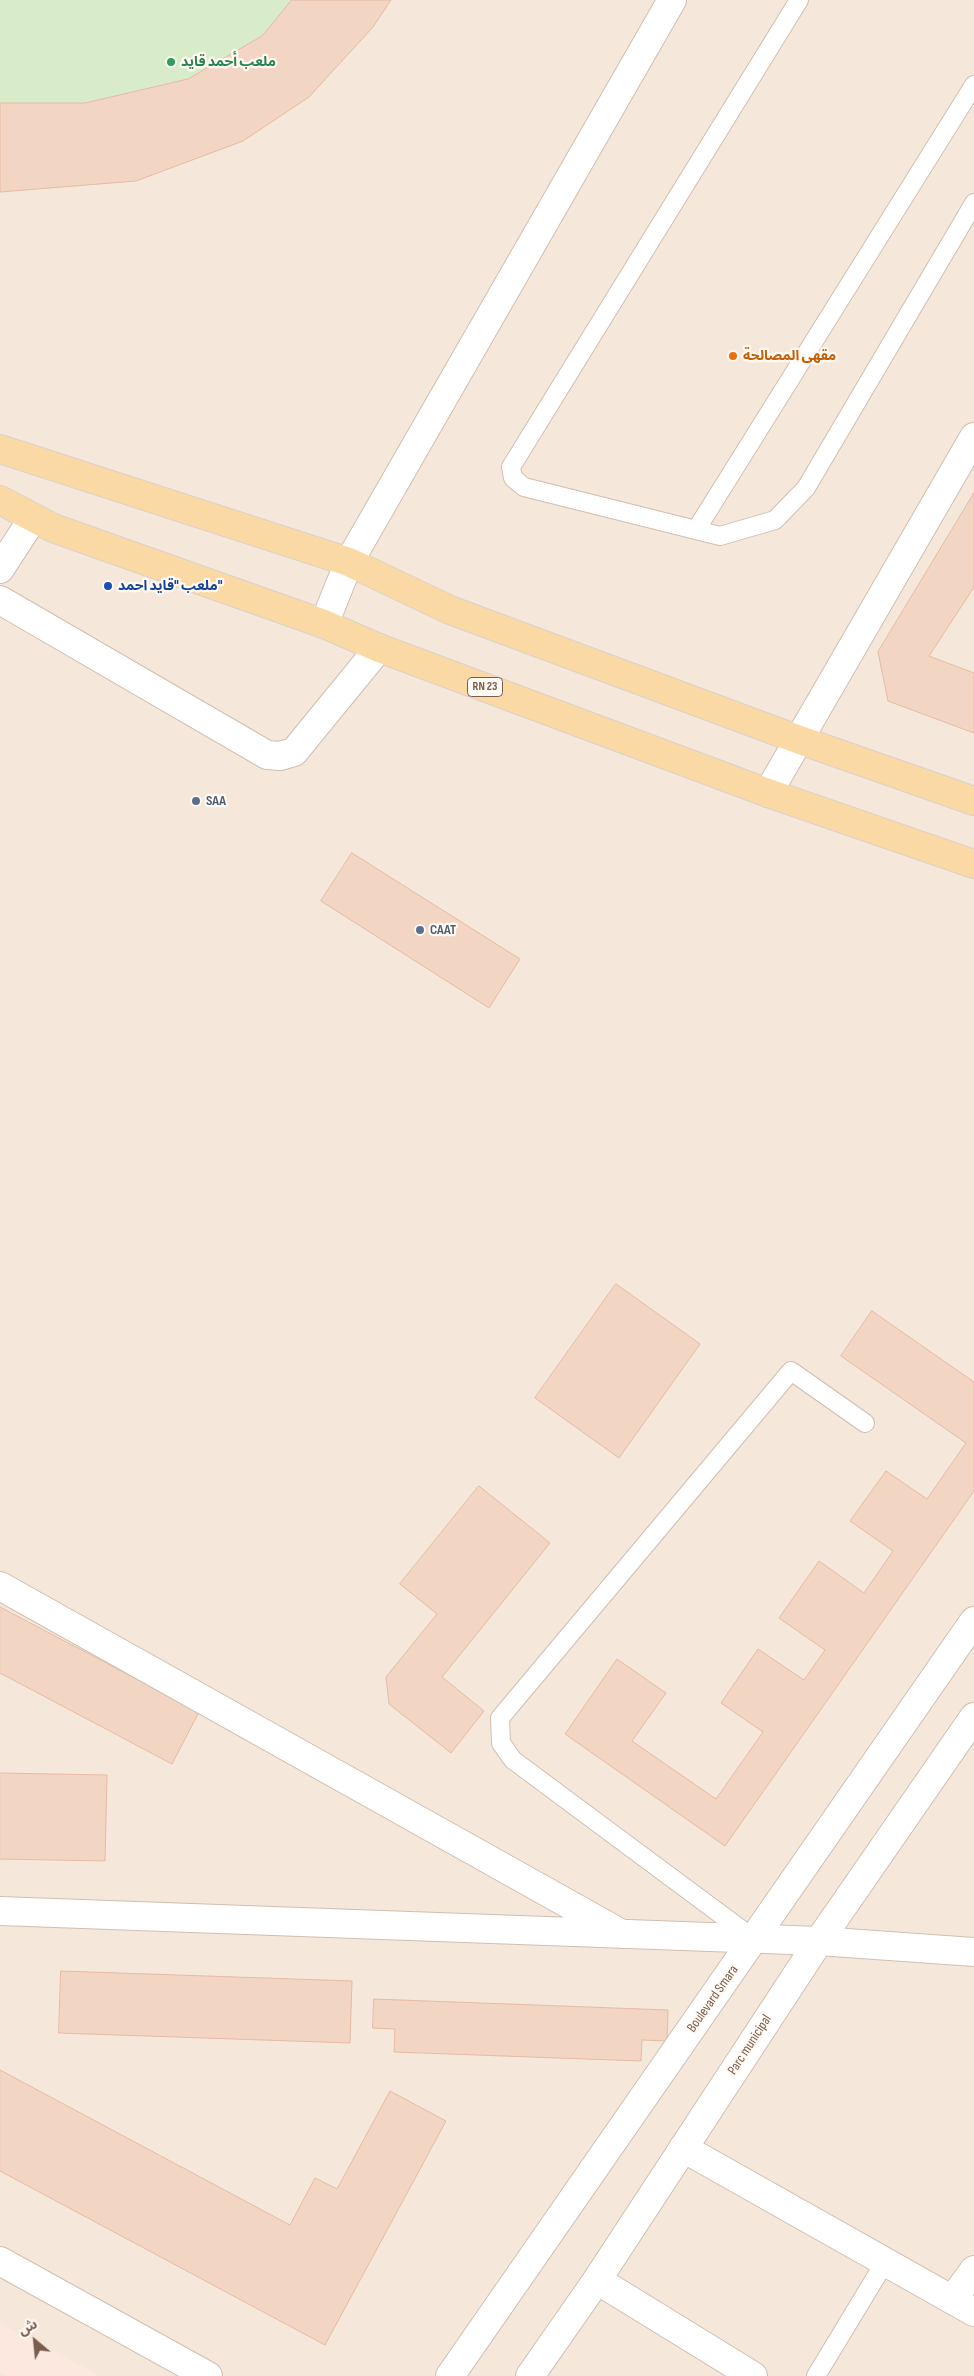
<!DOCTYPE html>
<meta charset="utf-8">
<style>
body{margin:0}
#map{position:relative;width:974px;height:2376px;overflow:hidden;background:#fdf6ec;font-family:"Sofia Sans Condensed","Noto Sans Arabic",sans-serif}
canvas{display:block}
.north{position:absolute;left:10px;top:2316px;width:50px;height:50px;-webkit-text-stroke:4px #fffaf3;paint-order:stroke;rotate:332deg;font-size:14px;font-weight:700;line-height:20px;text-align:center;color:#7a5c4d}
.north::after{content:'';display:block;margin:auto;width:18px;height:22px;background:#7a5c4d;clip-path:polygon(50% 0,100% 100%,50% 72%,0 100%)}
</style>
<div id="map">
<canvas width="974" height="2376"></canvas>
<div class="north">ش</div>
</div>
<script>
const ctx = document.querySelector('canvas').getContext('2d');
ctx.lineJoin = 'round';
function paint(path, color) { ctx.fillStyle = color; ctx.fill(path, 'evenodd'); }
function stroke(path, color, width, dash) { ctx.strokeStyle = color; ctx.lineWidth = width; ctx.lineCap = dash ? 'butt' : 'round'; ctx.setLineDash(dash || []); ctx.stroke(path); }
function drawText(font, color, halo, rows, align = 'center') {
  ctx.font = font + ' "Sofia Sans Condensed","Noto Sans Arabic",sans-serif'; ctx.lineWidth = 4.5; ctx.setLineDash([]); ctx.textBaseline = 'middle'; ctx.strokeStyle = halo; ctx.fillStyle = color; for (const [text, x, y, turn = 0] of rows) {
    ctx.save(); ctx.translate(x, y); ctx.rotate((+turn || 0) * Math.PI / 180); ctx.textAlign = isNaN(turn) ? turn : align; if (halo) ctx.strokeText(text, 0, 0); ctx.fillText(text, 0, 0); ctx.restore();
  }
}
const residential = new Path2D(`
 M0,0H974V2376H0Z`);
const commercial = new Path2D(`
 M0,2323L100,2376H8L0,2372Z`);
const green = new Path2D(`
 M0,0H391L373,27L309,97L243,141L136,181L0,192Z`);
const building = new Path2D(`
 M292,0H391L373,27L309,97L243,141L136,181L0,192V103H85L188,79L262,36Z
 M974,493V587L929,656L974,673V733L888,701L878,652Z
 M352,853L520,959L489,1008L321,901Z
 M616,1284L700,1344L619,1458L535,1398Z
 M872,1311L974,1382V1491L725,1846L565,1734L617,1659L666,1693L632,1741L716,1799L763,1732L721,1703L758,1649L804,1680L825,1650L779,1618L819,1561L864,1593L893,1551L850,1521L886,1471L927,1499L966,1443L841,1356Z
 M479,1486L550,1543L442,1677L484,1711L451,1753L389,1704L386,1677L437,1614L400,1584Z
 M0,1607L199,1712L172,1764L0,1673Z
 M0,1773L107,1775L105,1861L0,1859Z
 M61,1971L352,1981L350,2043L59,2033Z
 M374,1999L668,2010L667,2041L642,2040L641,2061L394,2052L395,2029L373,2028Z
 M0,2070L290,2225L315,2178L337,2189L390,2091L446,2121L325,2345L0,2171Z`);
const service = new Path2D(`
 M799,0L511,467L513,478L524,487L720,536L775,520L806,488L974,203
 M696,530L974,85
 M754,1939L513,1760L501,1743L500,1718L791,1371L865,1423
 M816,2376L885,2262`);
const minor = new Path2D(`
 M0,569L33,518
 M0,600L267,755L280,756L294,752L379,648
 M768,793L974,437
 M0,1586L622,1934
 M0,1911L819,1941L974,1952
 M683,2148L974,2312
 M597,2280L753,2376
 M952,2300L974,2270`);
const tertiary = new Path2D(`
 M324,624L349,562L672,0
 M0,2261L208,2376
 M450,2376L974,1621
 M530,2376L597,2280L819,1941L974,1717`);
const primary = new Path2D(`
 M0,449L349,562L450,610L797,739L974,801
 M0,500L53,528L324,624L379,648L768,793L974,864`);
const markers = [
 [171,62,5,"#2e9e5b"],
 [733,356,5,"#e8710a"],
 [108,586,5,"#1a4fb4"],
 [196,801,5,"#5c6f8a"],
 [420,930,5,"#5c6f8a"]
];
const shields = [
 [485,687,35]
];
const shieldNames = [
 ["RN 23",485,687]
];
const leisureNames = [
 ["ملعب أحمد قايد",181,62]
];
const foodNames = [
 ["مقهى المصالحة",743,356]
];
const transitNames = [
 ["ملعب \"قايد احمد\"",118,586]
];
const serviceNames = [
 ["SAA",206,801],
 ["CAAT",430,930]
];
const streetNames = [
 ["Boulevard Smara",713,1999,-55],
 ["Parc municipal",750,2045,-57]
];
paint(residential, '#f5e8da');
paint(commercial, '#fde8e0');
paint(green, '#d8ecc9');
paint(building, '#f3d5c3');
stroke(building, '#e6bba3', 1);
stroke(service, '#d1beb0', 20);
stroke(minor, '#d1beb0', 30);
stroke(tertiary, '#d1beb0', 30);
stroke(primary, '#dad1cd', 30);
stroke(service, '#fff', 18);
stroke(minor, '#fff', 28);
stroke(tertiary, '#fff', 28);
stroke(primary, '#fbd9a5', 28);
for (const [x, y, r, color] of markers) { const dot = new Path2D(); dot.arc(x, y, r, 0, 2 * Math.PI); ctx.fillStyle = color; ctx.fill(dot); stroke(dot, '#fffaf3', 2); }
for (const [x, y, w] of shields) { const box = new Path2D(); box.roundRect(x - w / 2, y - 9.5, w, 19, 4); ctx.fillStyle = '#fffaf3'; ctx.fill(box); stroke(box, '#7a5c4d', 1); }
drawText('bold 12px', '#7a5c4d', null, shieldNames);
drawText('bold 14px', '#27864d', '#fffaf3', leisureNames, 'left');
drawText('bold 14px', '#c56008', '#fffaf3', foodNames, 'left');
drawText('bold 14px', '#164399', '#fffaf3', transitNames, 'left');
drawText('bold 14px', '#4e5e75', '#fffaf3', serviceNames, 'left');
drawText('14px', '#7a5c4d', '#fffaf3', streetNames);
</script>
